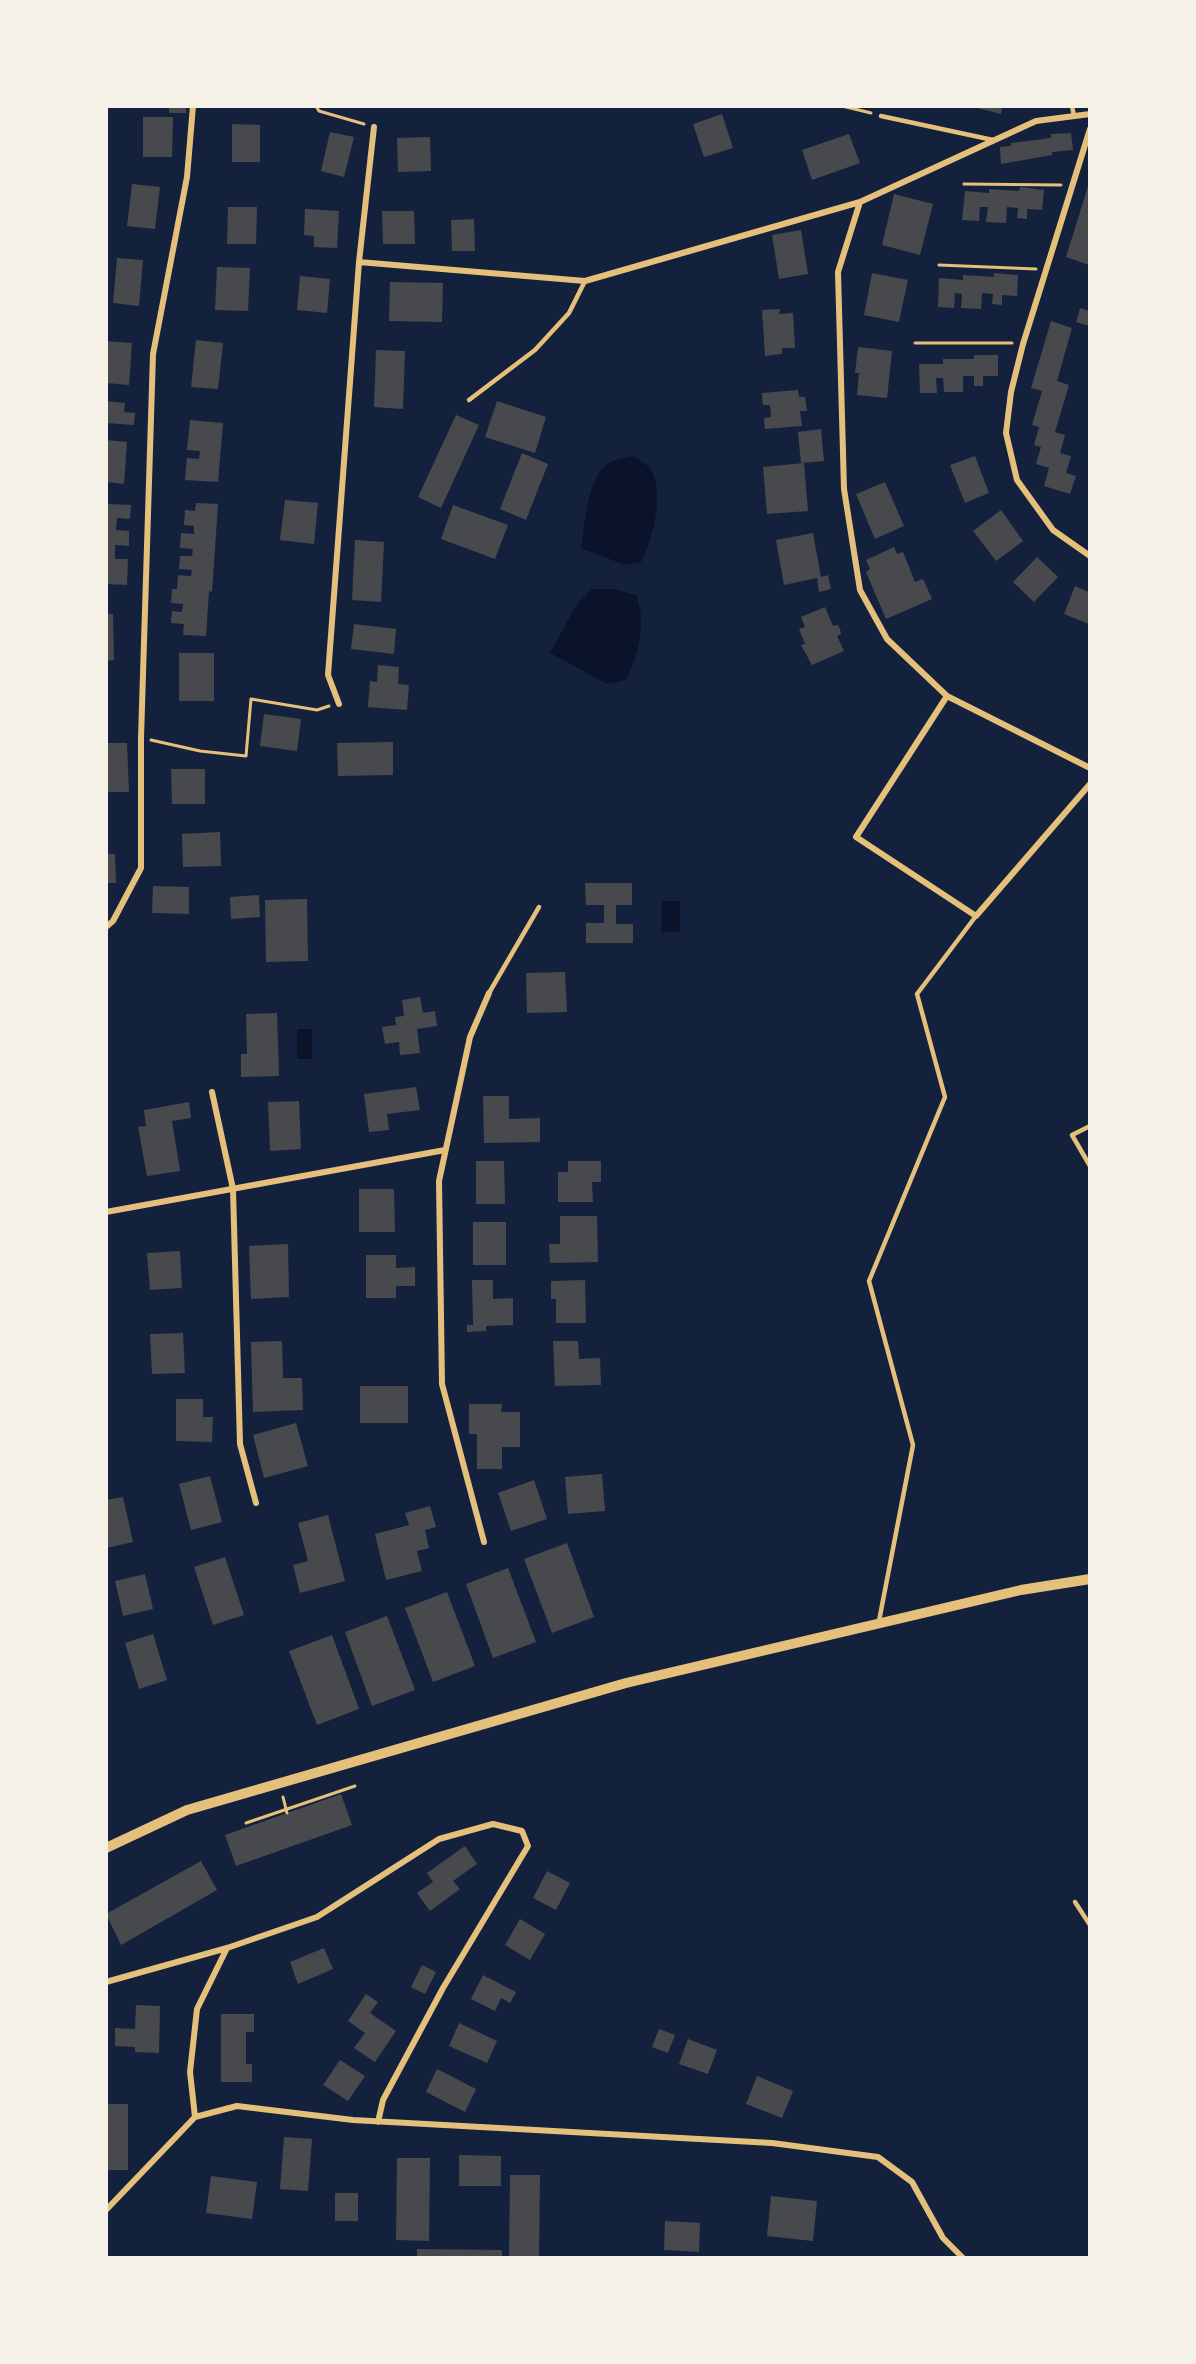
<!DOCTYPE html>
<style>
body{margin:0}
#map{position:relative;width:1196px;height:2364px;overflow:hidden;background:#14213d;font-family:"Crimson Pro",serif}
canvas{display:block}
.frame{position:absolute;inset:0;border:108px solid #f6f1e7;pointer-events:none}
</style>
<div id="map">
<canvas width="1196" height="2364"></canvas>
<div class="frame"></div>
</div>
<script>
const ctx = document.querySelector('canvas').getContext('2d');
ctx.lineJoin = 'round';
function paint(path, color) { ctx.fillStyle = color; ctx.fill(path, 'evenodd'); }
function stroke(path, color, width, dash) { ctx.strokeStyle = color; ctx.lineWidth = width; ctx.lineCap = dash ? 'butt' : 'round'; ctx.setLineDash(dash || []); ctx.stroke(path); }
const water = new Path2D(`
 M634,456C639,460 649,465 652,471C664,496 653,539 641,562L625,565L581,548C586,523 586,470 615,460C621,458 628,457 634,456Z
 M592,589H614L636,595C647,623 639,654 626,680L607,684L550,653L577,604Z
 M662,901H680V932H661Z
 M297,1029H312V1059H297Z`);
const building = new Path2D(`
 M169,106H186V113H169Z
 M970,106H1002L1001,114Z
 M722,114L733,148L704,157L693,124Z
 M143,117H173L172,157H143Z
 M232,124L260,125V162H232Z
 M330,132L354,137L344,177L321,171Z
 M1071,133L1073,150L1052,152V155L1001,164L1000,147L1011,146V143L1051,138V134Z
 M849,134L860,163L812,180L802,150Z
 M430,137L431,171L398,172L397,138Z
 M1089,183V265L1066,257Z
 M132,184L160,187L155,229L127,226Z
 M1020,187L1044,190L1042,210L1027,209V219L1017,218L1018,208L1007,207L1006,223L986,222L988,207H980L979,221L962,220L965,191L989,193V189L1019,191Z
 M894,194L933,204L920,255L882,245Z
 M228,207H257L256,244H227Z
 M305,209L339,211L337,248L314,247V236L304,235Z
 M382,211H414L415,244H383Z
 M474,219L475,251H452L451,220Z
 M801,230L808,274L779,279L772,235Z
 M117,258L143,260L139,306L113,303Z
 M217,267L250,268L248,311L215,310Z
 M872,273L908,280L899,322L864,315Z
 M994,273L1018,275L1017,296L1002,295V305L992,304L993,294L982,293L981,309L961,308L962,294L955,293L954,308L938,307L939,278L963,280V275L994,277Z
 M300,276L330,279L327,313L297,310Z
 M390,282L443,283L442,322L389,321Z
 M1080,308L1089,311V326L1076,322Z
 M780,309L779,314L793,313L795,348H782V354L765,356L762,310Z
 M1051,321L1072,328L1057,381L1069,385L1055,432L1065,435L1060,453L1071,456L1066,473L1076,476L1070,494L1044,486L1049,468L1036,464L1041,447L1034,445L1039,427L1032,425L1042,391L1031,388Z
 M196,340L223,343L218,389L191,387Z
 M106,341L132,343L129,385L106,383Z
 M858,347L892,351L887,398L857,395L859,373H855Z
 M376,350L405,351L403,409L374,407Z
 M974,355H998V376H983V386H974V376H963V392H944L943,378H936L937,393H920L919,364H943V359H974Z
 M798,390L799,397H805L807,411H800L802,426L765,429L764,418L771,417L770,405H763L762,393Z
 M106,401L125,403L124,412L135,413L134,425L106,423Z
 M497,401L546,417L535,453L485,437Z
 M456,415L479,425L441,508L418,497Z
 M190,420L223,423L218,482L185,480L187,458L199,459L200,451L187,450Z
 M821,429L824,461L801,463L798,432Z
 M106,440L127,442L124,484L106,482Z
 M522,453L548,464L526,520L500,509Z
 M975,456L989,493L965,503L950,465Z
 M804,463L808,511L767,514L763,467Z
 M885,482L904,526L875,539L856,494Z
 M285,500L318,503L314,544L280,540Z
 M196,503L218,504L212,592L209,591L206,636L183,635L184,624L171,623L172,611L182,612L183,604L171,603L172,589H177L178,575L191,576L192,570L179,569L180,556H192L193,549L180,548L181,533L194,534V526L184,525L185,510L195,511Z
 M106,504L131,505L130,519L117,518L116,530L129,531V546L115,545V559H128L127,585L106,584Z
 M453,505L508,525L495,559L441,539Z
 M1001,510L1023,541L996,561L973,531Z
 M813,533L821,577L828,575L831,589L819,592L817,578L784,585L776,540Z
 M355,540L384,542L381,602L352,600Z
 M894,547L897,554L903,552L915,582L923,579L932,599L886,619L866,572L870,569L866,560Z
 M1037,557L1058,577L1034,602L1013,582Z
 M1075,586L1089,592V624L1064,614Z
 M825,607L833,626L838,625L840,629L841,634L837,636L844,651L812,665L801,645L805,644L799,629L805,627L801,617Z
 M106,614H113L114,660L106,661Z
 M354,624L396,629L394,654L351,649Z
 M179,653H214V701H179Z
 M378,665L399,667L398,684L409,685L407,710L368,707L370,681L377,682Z
 M264,714L301,719L297,751L260,746Z
 M393,742V775L338,776L337,743Z
 M106,743H127L129,792H106Z
 M171,769H205V804H172Z
 M220,832L221,866L183,867L182,834Z
 M106,854H115L116,883H106Z
 M585,883H632V905H616V924H633V943H586V923H604V905H586Z
 M153,886L189,887V914L152,913Z
 M259,895L260,917L231,919L230,897Z
 M307,899L308,961L266,962L265,900Z
 M565,972L567,1012L527,1013L526,973Z
 M420,997L423,1013L435,1011L437,1026L417,1029L420,1053L400,1055L399,1042L385,1044L382,1027L396,1025L395,1017L404,1016L402,1000Z
 M277,1013L279,1076L241,1077V1054H247L246,1014Z
 M416,1087L420,1110L387,1114L389,1130L369,1132L364,1094Z
 M483,1096H509V1119L540,1118V1142L484,1143Z
 M299,1101L301,1149L270,1151L268,1102Z
 M189,1102L191,1118L172,1121L180,1171L147,1176L138,1127L146,1126L144,1110Z
 M476,1161H504L505,1204H476Z
 M568,1161H601V1182H592L593,1202H558V1172H568Z
 M359,1189H394L395,1232H359Z
 M560,1216H597L598,1262L550,1263L549,1244H560Z
 M473,1222H506V1265H473Z
 M288,1244L289,1297L251,1299L249,1246Z
 M180,1251L182,1288L150,1290L147,1253Z
 M366,1255H396V1268L415,1267V1286H396V1298H366Z
 M472,1280H493V1299L513,1298V1325L486,1326V1331L467,1332V1325H473Z
 M585,1280L586,1323H556V1299H551V1281Z
 M183,1333L185,1373L152,1374L150,1334Z
 M282,1341L283,1378H302L303,1410L253,1412L251,1342Z
 M553,1341H578L579,1359L600,1358L601,1385L555,1386Z
 M360,1386H408V1423H360Z
 M176,1399H203V1417H213L212,1442L176,1441Z
 M469,1404H502L501,1412H520V1447H502V1469H477V1434H469Z
 M296,1423L308,1466L264,1478L253,1435Z
 M602,1474L605,1511L568,1514L565,1477Z
 M210,1476L222,1522L191,1530L179,1484Z
 M534,1480L547,1519L511,1531L498,1493Z
 M123,1497L133,1542L106,1548V1500Z
 M430,1506L436,1527L425,1530L429,1548L417,1551L422,1571L386,1580L375,1534L409,1525L405,1513Z
 M328,1515L345,1581L300,1593L293,1565L308,1561L298,1523Z
 M567,1543L594,1617L552,1633L524,1559Z
 M225,1557L244,1615L213,1625L194,1567Z
 M508,1568L536,1642L493,1658L466,1584Z
 M145,1574L153,1609L123,1616L115,1581Z
 M447,1592L475,1666L433,1682L405,1608Z
 M387,1616L415,1690L372,1706L345,1632Z
 M153,1634L167,1680L139,1689L125,1643Z
 M332,1635L359,1709L317,1725L289,1651Z
 M341,1794L352,1825L236,1866L225,1835Z
 M465,1846L477,1864L453,1881L460,1889L430,1911L417,1893L433,1882L427,1873Z
 M201,1861L217,1890L121,1945L106,1914Z
 M547,1871L570,1883L556,1910L533,1898Z
 M520,1919L545,1934L530,1960L505,1945Z
 M324,1948L333,1969L298,1984L290,1962Z
 M422,1965L436,1972L425,1994L411,1987Z
 M483,1975L516,1992L510,2003L501,1998L495,2011L471,1999Z
 M366,1994L378,2002L370,2013L396,2031L375,2062L354,2048L365,2033L348,2021Z
 M136,2005L160,2006L159,2053L135,2052V2047L115,2046V2028L135,2029Z
 M221,2014H254V2032H246V2064H252V2082H221Z
 M459,2023L497,2041L487,2063L449,2046Z
 M659,2029L675,2035L668,2053L652,2047Z
 M688,2039L717,2050L708,2074L679,2064Z
 M340,2060L365,2076L348,2101L323,2085Z
 M437,2069L476,2089L465,2112L426,2092Z
 M757,2076L793,2091L782,2118L746,2104Z
 M106,2104H128V2170H106Z
 M284,2137L312,2139L308,2191L280,2189Z
 M459,2155L501,2156V2186H459Z
 M397,2158H430L429,2241L396,2240Z
 M510,2175H540L539,2258H509Z
 M211,2176L257,2182L252,2219L206,2213Z
 M335,2193H358V2221H335Z
 M771,2196L817,2201L813,2241L767,2236Z
 M665,2221L700,2223L699,2252L664,2250Z
 M417,2249L502,2250V2258H417Z`);
const path = new Path2D(`
 M316,106L319,111L364,124
 M842,106L871,113
 M964,184L1061,185
 M939,265L1036,269
 M915,343H1012
 M151,740L200,751L246,756L251,699L317,710L329,706
 M283,1797L287,1813
 M246,1823L355,1786`);
const service = new Path2D(`
 M1072,106L1074,116
 M881,116L993,140
 M469,400L535,350L569,313L585,281
 M489,993L539,907
 M1090,1126L1072,1135L1090,1166
 M879,1621L913,1445L869,1281L945,1097L917,994L976,916
 M1075,1902L1090,1925`);
const minor = new Path2D(`
 M1090,129L1023,344L1011,392L1006,433L1017,480L1053,530L1090,556
 M860,202L838,272L844,489L860,590L887,639L947,696
 M359,262L374,127
 M339,704L328,675L359,262L585,281L860,202L1036,121L1090,114
 M1090,768L947,696L856,837L976,916L1090,784
 M106,927L113,921L141,868V738L153,354L187,177L193,106
 M212,1092L233,1189L240,1444L256,1503
 M106,1212L445,1150
 M484,1542L442,1384L439,1181L470,1037L489,993
 M106,1982L227,1948L317,1917L439,1839L493,1824L522,1831L528,1846L443,1988L383,2100L378,2122
 M195,2117L190,2072L197,2009L227,1948
 M106,2210L195,2117L237,2106L353,2120L772,2143L878,2157L912,2182L943,2238L963,2258`);
const tertiary = new Path2D(`
 M106,1848L187,1810L626,1683L1021,1590L1090,1579`);
paint(water, '#0b132b');
paint(building, '#48494c');
stroke(path, '#e5c07b', 3);
stroke(service, '#e5c07b', 4.5);
stroke(minor, '#e5c07b', 6);
stroke(tertiary, '#e5c07b', 10);
</script>
